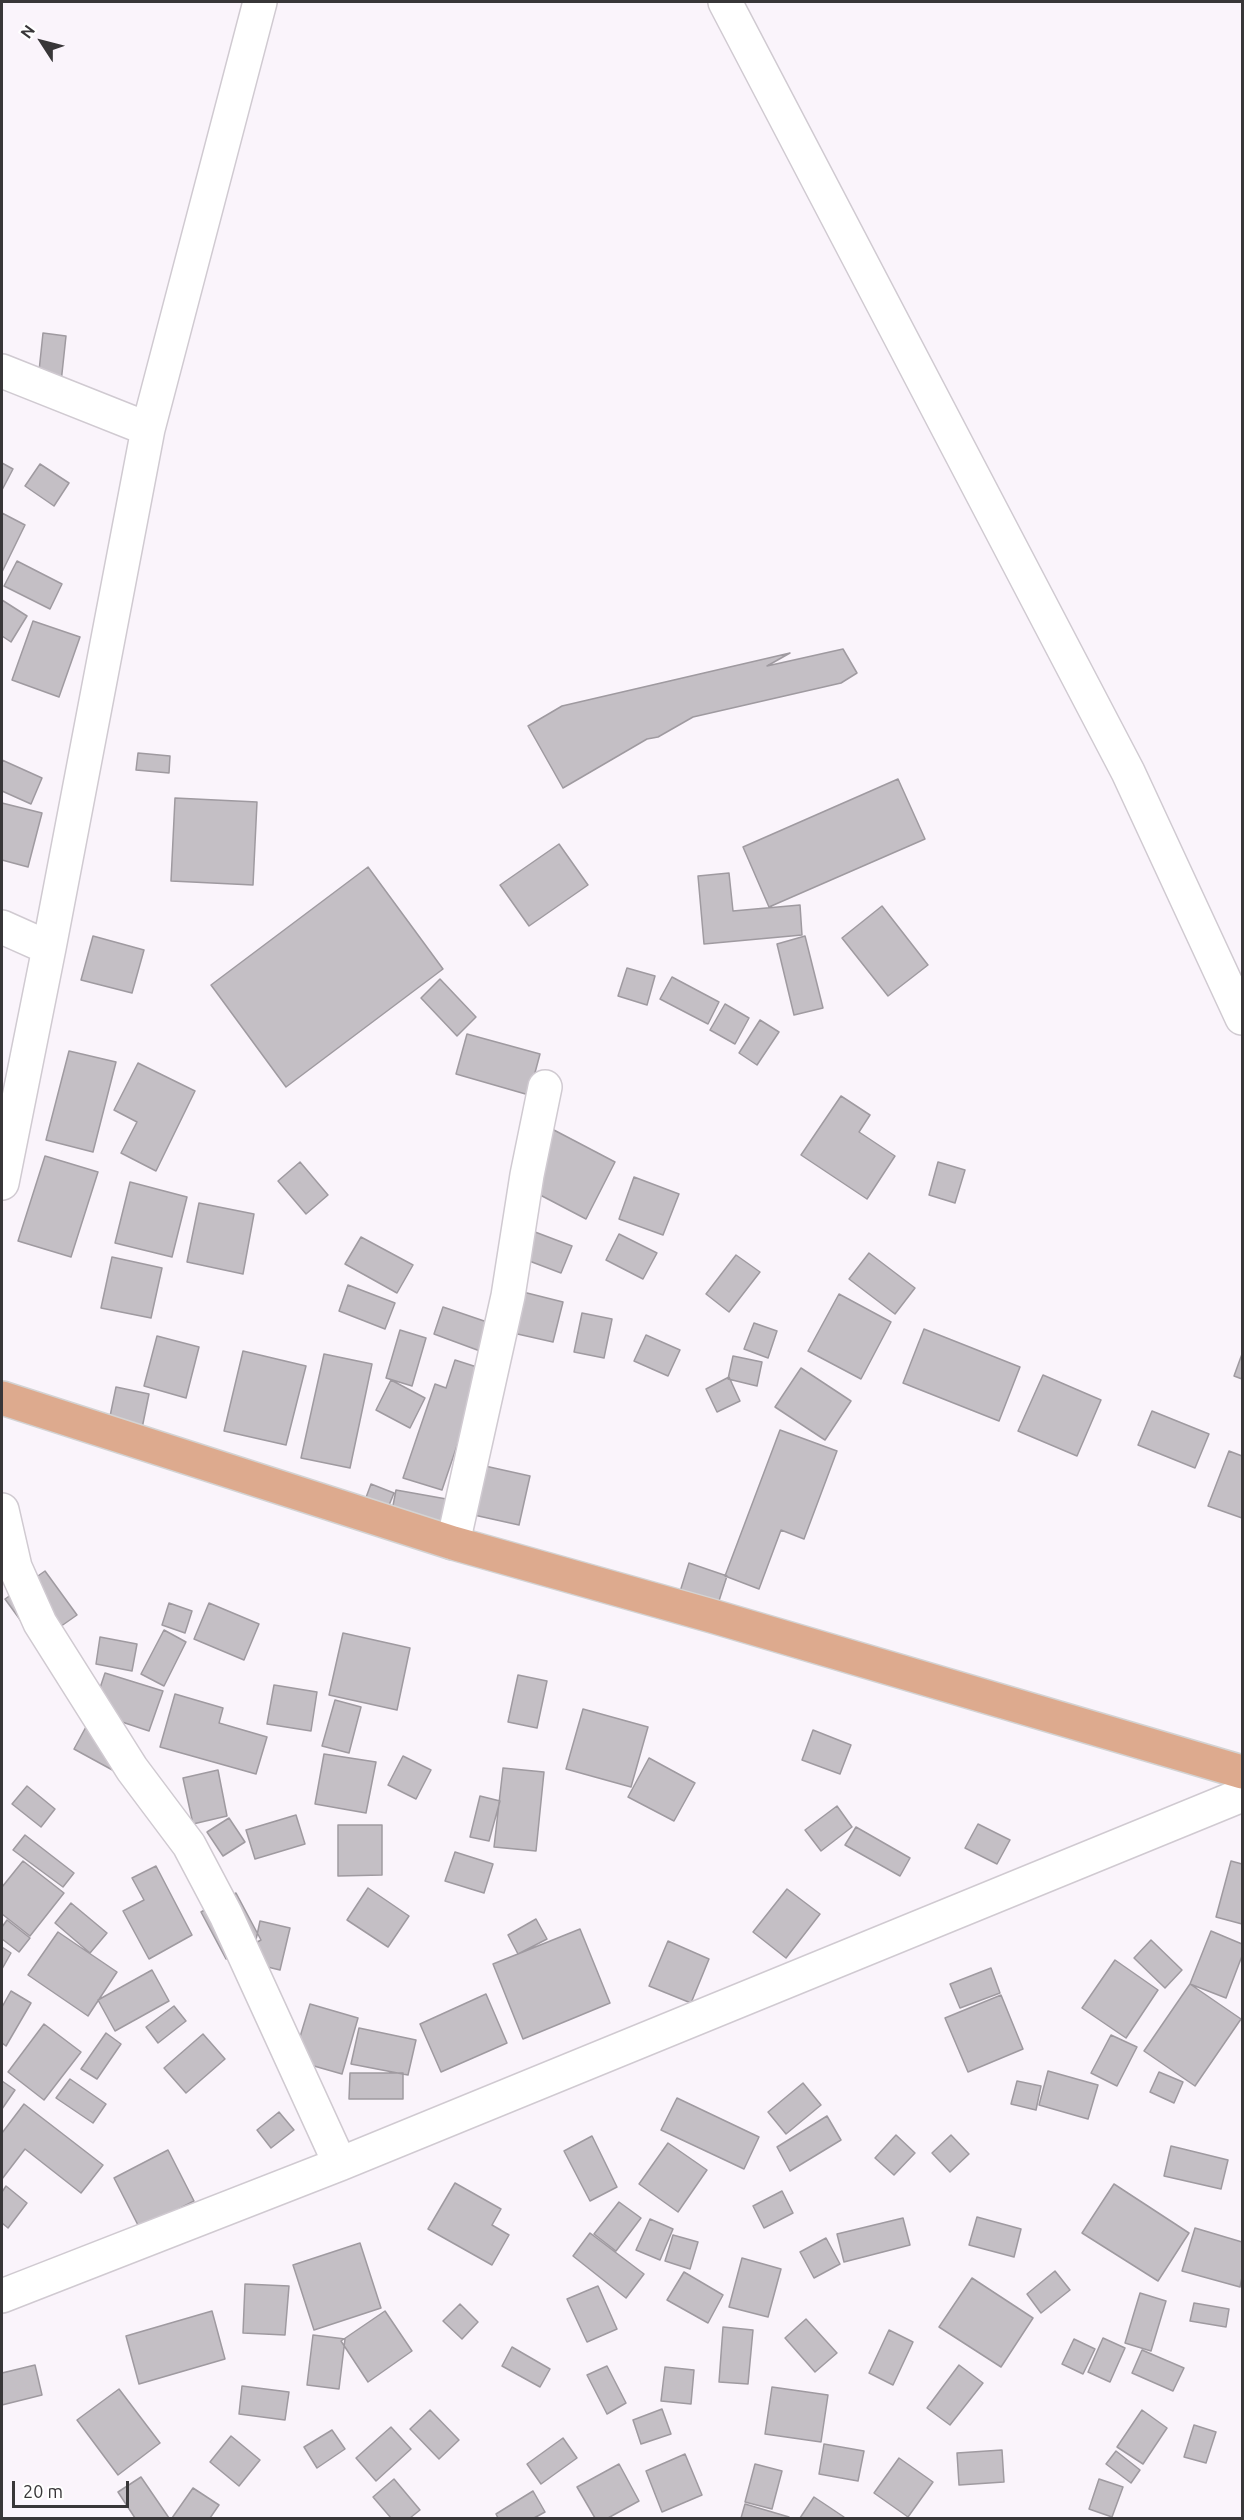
<!DOCTYPE html>
<style>
body{margin:0}
#map{position:relative;width:1244px;height:2520px;overflow:hidden;background:#faf4fb;font-family:Ubuntu,sans-serif}
canvas{display:block}
.frame{position:absolute;inset:0;border:3px solid #383638;pointer-events:none}
.north{position:absolute;left:12px;top:12px;width:60px;height:60px;-webkit-text-stroke:4px #fff;paint-order:stroke;rotate:306deg;font-size:16px;font-weight:700;line-height:24px;text-align:center;color:#383638}
.north::after{content:'';display:block;margin:auto;width:21px;height:27px;background:#383638;clip-path:polygon(50% 0,100% 100%,50% 72%,0 100%)}
.scale{position:absolute;left:12px;top:2481px;width:117px;height:27px;box-sizing:border-box;border:3px solid #383638;border-top:0;padding-left:8px;font-size:18px;line-height:21px;white-space:nowrap;color:#383638;-webkit-text-stroke:4px #fff;paint-order:stroke}
</style>
<div id="map">
<canvas width="1244" height="2520"></canvas>
<div class="frame"></div>
<div class="north">N</div>
<div class="scale">20 m</div>
</div>
<script>
const ctx = document.querySelector('canvas').getContext('2d');
ctx.lineJoin = 'round';
function paint(path, color) { ctx.fillStyle = color; ctx.fill(path, 'evenodd'); }
function stroke(path, color, width, dash) { ctx.strokeStyle = color; ctx.lineWidth = width; ctx.lineCap = dash ? 'butt' : 'round'; ctx.setLineDash(dash || []); ctx.stroke(path); }
const building = new Path2D(`
 M43,333L66,336L60,392L37,390Z
 M2,463L13,469L2,490Z
 M40,464L69,483L54,506L25,486Z
 M2,513L25,525L2,572Z
 M17,561L62,584L50,609L4,586Z
 M2,600L27,616L11,642L2,636Z
 M33,621L80,637L59,697L12,680Z
 M843,649L857,673L841,683L693,717L658,737L647,739L563,788L528,726L562,706L790,653L767,666Z
 M138,753L170,756L169,773L136,770Z
 M2,760L42,778L31,804L2,791Z
 M898,779L925,839L769,907L743,847Z
 M175,798L257,802L253,885L171,881Z
 M2,803L42,813L28,867L2,860Z
 M559,844L588,885L529,926L500,885Z
 M368,867L443,969L286,1087L211,985Z
 M729,873L733,911L800,905L802,935L704,944L698,876Z
 M882,906L928,965L888,996L842,938Z
 M93,936L144,950L132,993L81,980Z
 M805,936L823,1008L794,1015L777,944Z
 M627,968L655,976L647,1005L618,996Z
 M672,977L719,1002L708,1024L660,999Z
 M440,979L476,1017L457,1036L421,998Z
 M725,1004L749,1018L735,1044L710,1030Z
 M760,1020L779,1032L757,1065L739,1053Z
 M467,1034L540,1054L529,1095L456,1074Z
 M69,1051L116,1062L93,1152L46,1140Z
 M138,1063L195,1091L156,1171L121,1153L137,1122L114,1110Z
 M841,1096L870,1115L859,1132L895,1156L867,1199L801,1155Z
 M552,1129L615,1162L586,1219L523,1186Z
 M45,1156L98,1172L71,1257L18,1241Z
 M300,1162L328,1195L306,1214L278,1181Z
 M938,1162L965,1170L955,1203L929,1195Z
 M634,1177L679,1194L663,1235L619,1219Z
 M130,1182L187,1197L172,1257L115,1243Z
 M199,1203L254,1214L243,1274L187,1262Z
 M535,1232L572,1246L561,1273L524,1259Z
 M619,1234L657,1253L643,1279L606,1260Z
 M361,1237L413,1265L397,1293L345,1264Z
 M869,1253L915,1288L895,1314L849,1279Z
 M736,1255L760,1272L729,1312L706,1294Z
 M112,1257L162,1268L151,1318L101,1308Z
 M348,1285L395,1303L385,1329L339,1311Z
 M523,1292L563,1302L553,1342L513,1333Z
 M839,1294L891,1322L861,1379L808,1351Z
 M443,1307L490,1323L480,1351L434,1334Z
 M582,1313L612,1319L604,1358L574,1352Z
 M754,1323L777,1331L768,1358L744,1349Z
 M924,1329L1020,1367L999,1421L903,1383Z
 M400,1330L426,1338L412,1386L386,1378Z
 M646,1335L680,1350L668,1376L634,1361Z
 M157,1336L199,1347L186,1398L144,1386Z
 M243,1351L306,1366L286,1445L224,1431Z
 M324,1354L372,1364L350,1468L301,1458Z
 M1242,1354V1379L1234,1376Z
 M733,1356L762,1362L757,1386L728,1379Z
 M455,1360L483,1369L442,1490L403,1478L435,1384L446,1388Z
 M801,1368L851,1401L825,1440L775,1407Z
 M1043,1375L1101,1400L1077,1456L1018,1431Z
 M729,1377L740,1401L717,1412L706,1389Z
 M391,1380L425,1398L410,1428L376,1410Z
 M116,1387L149,1394L139,1443L106,1436Z
 M1152,1411L1209,1434L1195,1468L1138,1445Z
 M780,1430L837,1451L804,1539L781,1530L759,1589L725,1576Z
 M1229,1451L1242,1456V1518L1208,1506Z
 M485,1466L530,1476L519,1525L474,1515Z
 M371,1484L394,1493L383,1520L361,1511Z
 M396,1490L452,1500L447,1526L391,1516Z
 M689,1563L727,1576L716,1610L678,1598Z
 M45,1571L77,1615L37,1643L5,1599Z
 M169,1603L192,1611L185,1633L162,1625Z
 M209,1603L259,1624L244,1660L194,1639Z
 M164,1630L186,1642L164,1686L141,1674Z
 M343,1633L410,1648L397,1710L329,1695Z
 M100,1637L137,1644L132,1671L96,1664Z
 M105,1673L163,1691L149,1731L92,1712Z
 M518,1675L547,1681L537,1728L508,1722Z
 M274,1685L317,1692L311,1731L267,1724Z
 M175,1694L223,1708L219,1723L267,1737L256,1774L160,1747Z
 M335,1700L361,1707L349,1753L322,1746Z
 M583,1709L648,1727L631,1787L566,1769Z
 M87,1725L127,1778L74,1749Z
 M813,1730L851,1745L840,1774L802,1760Z
 M324,1754L376,1762L366,1813L315,1804Z
 M403,1756L431,1770L416,1799L388,1785Z
 M649,1758L695,1783L674,1821L628,1797Z
 M503,1768L544,1772L536,1851L494,1847Z
 M218,1770L227,1816L193,1824L183,1778Z
 M27,1786L55,1809L41,1827L12,1804Z
 M480,1796L500,1801L489,1841L470,1837Z
 M837,1806L852,1827L821,1851L805,1830Z
 M296,1815L305,1844L255,1859L246,1830Z
 M229,1818L245,1842L223,1856L207,1832Z
 M978,1824L1010,1840L997,1864L965,1848Z
 M338,1825H382V1875L338,1876Z
 M856,1827L910,1858L900,1876L845,1845Z
 M25,1835L74,1873L63,1887L13,1850Z
 M455,1852L493,1864L484,1893L445,1881Z
 M23,1861L64,1893L30,1936L2,1914V1887Z
 M1231,1861L1242,1864V1924L1216,1917Z
 M156,1866L192,1935L149,1959L123,1911L144,1900L132,1878Z
 M368,1888L409,1916L388,1947L347,1920Z
 M787,1889L820,1914L786,1958L753,1932Z
 M236,1893L261,1940L226,1959L201,1912Z
 M71,1903L107,1933L90,1953L55,1923Z
 M536,1919L547,1939L518,1954L508,1935Z
 M7,1920L30,1938L19,1952L2,1939V1927Z
 M260,1921L290,1928L280,1970L251,1963Z
 M580,1929L610,2003L523,2039L493,1964Z
 M1211,1931L1242,1944V1956L1226,1998L1190,1984Z
 M58,1932L117,1972L88,2016L28,1975Z
 M1151,1940L1182,1970L1165,1988L1134,1958Z
 M668,1941L709,1959L691,2003L649,1986Z
 M2,1947L11,1953L2,1969Z
 M1115,1960L1158,1990L1126,2038L1082,2008Z
 M991,1968L1000,1993L960,2008L950,1984Z
 M152,1970L169,2001L115,2031L98,2000Z
 M1190,1984L1241,2019L1195,2086L1144,2051Z
 M11,1991L31,2003L6,2046L2,2043V2007Z
 M486,1994L507,2043L441,2072L420,2024Z
 M1001,1995L1023,2049L968,2072L945,2018Z
 M310,2004L358,2018L342,2074L293,2060Z
 M174,2006L186,2021L158,2043L146,2027Z
 M44,2024L81,2052L44,2100L8,2072Z
 M359,2028L416,2040L408,2075L351,2064Z
 M106,2033L121,2044L97,2079L81,2069Z
 M203,2034L225,2059L186,2093L164,2068Z
 M1111,2035L1137,2047L1117,2086L1091,2073Z
 M1048,2071L1098,2085L1088,2119L1039,2105Z
 M1159,2072L1183,2082L1174,2103L1150,2092Z
 M350,2073H403V2099H349Z
 M70,2079L106,2104L93,2123L56,2098Z
 M2,2081L15,2090L2,2109Z
 M1017,2081L1041,2086L1036,2110L1011,2104Z
 M803,2083L821,2105L786,2134L768,2112Z
 M677,2098L759,2137L744,2169L661,2130Z
 M24,2104L103,2165L81,2193L25,2149L2,2179V2133Z
 M279,2112L294,2130L271,2148L257,2130Z
 M827,2116L841,2140L790,2171L777,2147Z
 M896,2135L915,2153L894,2175L875,2158Z
 M951,2135L969,2154L950,2172L932,2153Z
 M592,2136L617,2187L590,2201L564,2151Z
 M668,2143L707,2170L678,2212L639,2184Z
 M1171,2146L1228,2160L1221,2189L1164,2176Z
 M168,2150L194,2201L140,2229L114,2178Z
 M455,2183L501,2209L492,2225L509,2235L492,2265L428,2229Z
 M1114,2184L1189,2233L1158,2281L1082,2233Z
 M6,2186L27,2203L8,2228L2,2223V2192Z
 M782,2191L793,2213L764,2228L753,2206Z
 M619,2202L641,2218L616,2251L594,2234Z
 M977,2217L1021,2229L1014,2257L969,2245Z
 M903,2218L910,2245L844,2262L837,2234Z
 M650,2219L673,2229L660,2260L636,2250Z
 M1195,2228L1242,2242V2277L1240,2287L1182,2271Z
 M590,2233L644,2274L626,2298L573,2256Z
 M673,2235L698,2242L690,2269L665,2261Z
 M826,2238L840,2264L814,2278L800,2252Z
 M360,2243L381,2308L314,2330L293,2265Z
 M742,2258L781,2269L768,2317L729,2307Z
 M1055,2271L1070,2290L1041,2313L1027,2294Z
 M684,2272L723,2295L708,2323L667,2300Z
 M972,2278L1033,2318L1001,2367L939,2327Z
 M245,2284L289,2286L285,2335L243,2333Z
 M598,2286L617,2329L587,2342L567,2299Z
 M1140,2293L1166,2301L1151,2351L1125,2343Z
 M1194,2303L1229,2309L1226,2327L1190,2321Z
 M460,2304L478,2322L462,2339L443,2321Z
 M212,2311L225,2359L139,2384L126,2336Z
 M385,2311L412,2351L368,2382L341,2341Z
 M806,2319L837,2353L815,2372L785,2338Z
 M723,2327L753,2330L748,2384L719,2382Z
 M889,2330L913,2342L893,2385L869,2373Z
 M313,2335L345,2339L339,2389L307,2385Z
 M1103,2338L1125,2348L1110,2382L1088,2372Z
 M1074,2339L1095,2349L1083,2374L1062,2364Z
 M512,2347L550,2369L540,2387L502,2366Z
 M1142,2350L1184,2368L1173,2391L1132,2373Z
 M35,2365L42,2395L2,2405V2373Z
 M959,2365L983,2383L950,2425L927,2408Z
 M607,2366L626,2403L607,2414L587,2375Z
 M665,2367L694,2370L691,2404L661,2401Z
 M242,2386L289,2392L285,2420L239,2414Z
 M772,2387L828,2395L821,2442L765,2434Z
 M119,2389L160,2443L118,2475L77,2420Z
 M662,2409L671,2434L641,2444L633,2420Z
 M430,2410L459,2440L439,2459L410,2429Z
 M1142,2410L1167,2428L1143,2464L1117,2447Z
 M1194,2425L1216,2432L1206,2463L1184,2457Z
 M391,2427L411,2449L376,2481L356,2458Z
 M332,2430L345,2449L317,2468L304,2447Z
 M231,2436L260,2460L239,2486L210,2462Z
 M563,2438L577,2458L541,2484L527,2464Z
 M824,2444L864,2451L858,2481L819,2474Z
 M1002,2450L1004,2482L959,2485L957,2453Z
 M1116,2451L1140,2470L1131,2483L1106,2464Z
 M685,2454L702,2495L662,2512L646,2471Z
 M899,2458L933,2482L908,2517L874,2493Z
 M619,2464L639,2501L608,2518H595L577,2487Z
 M755,2464L782,2471L772,2509L745,2502Z
 M141,2477L169,2518H135L118,2492Z
 M394,2479L420,2510L410,2518H391L373,2497Z
 M1099,2479L1123,2487L1112,2517L1089,2509Z
 M193,2488L219,2505L210,2518H172Z
 M533,2491L545,2512L534,2518H498L496,2514Z
 M814,2497L844,2517L843,2518H800Z
 M745,2504L789,2517V2518H741Z`);
const minor = new Path2D(`
 M725,2L1128,772L1242,1018
 M2,371L148,429
 M2,927L49,948
 M2,1183L49,948L148,429L260,2
 M2,1510L15,1567L40,1623L132,1769L189,1845L226,1915L340,2164
 M453,1543L508,1296L527,1175L545,1087
 M2,2296L340,2164L1242,1795`);
const major = new Path2D(`
 M2,1398L453,1543L712,1616L1242,1772`);
paint(building, '#c4bfc5');
stroke(building, '#9f9aa0', 1.5);
stroke(minor, '#d0cad1', 36);
stroke(major, '#d3d3d3', 36);
stroke(minor, '#fff', 33);
stroke(major, '#ddaa8e', 33);
</script>
